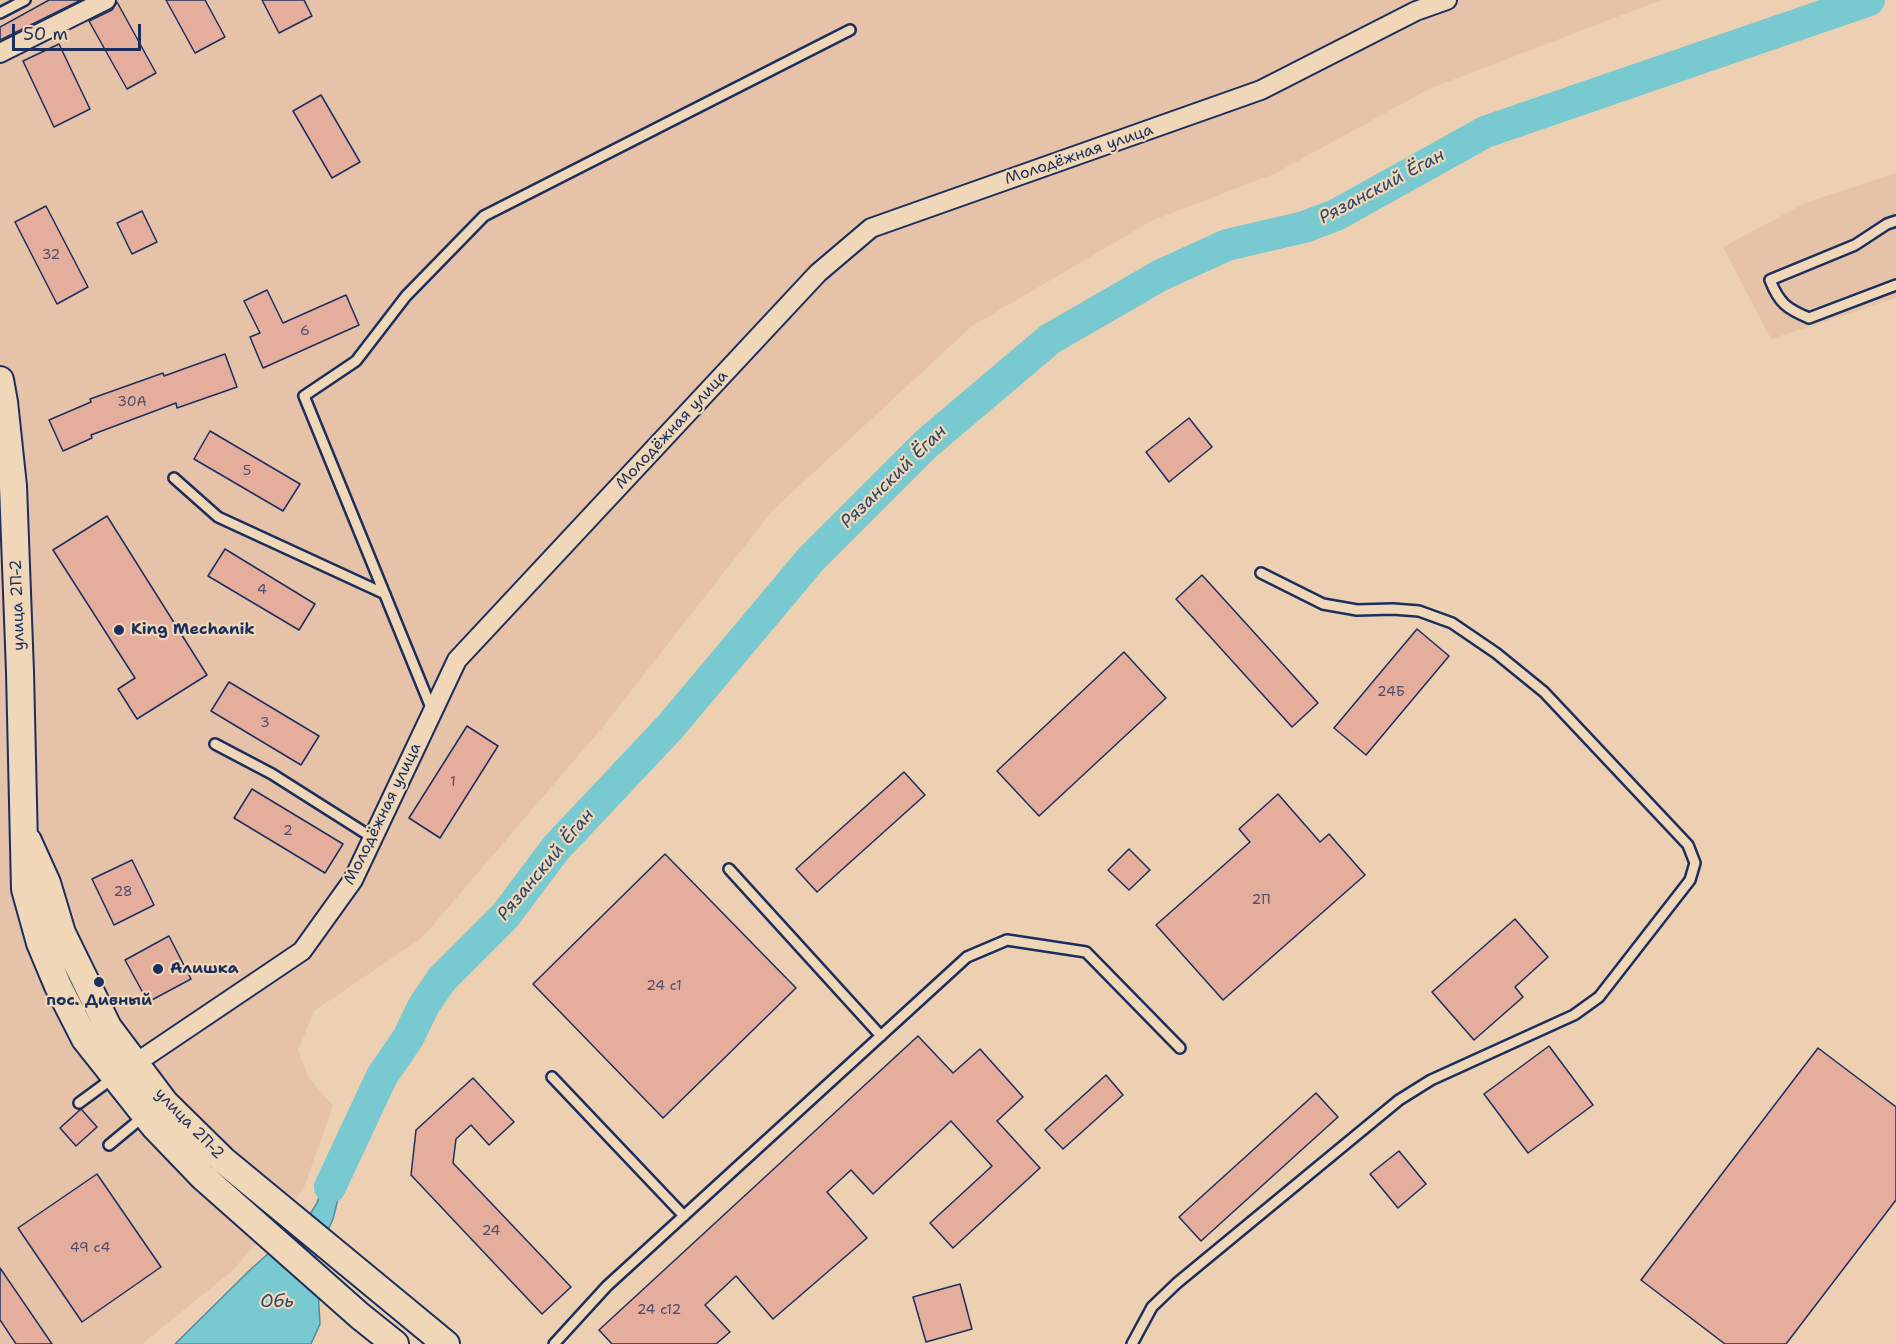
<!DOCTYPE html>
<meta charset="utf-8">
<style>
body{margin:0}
#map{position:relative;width:1896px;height:1344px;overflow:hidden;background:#edcfb2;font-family:"Shantell Sans",sans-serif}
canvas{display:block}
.scale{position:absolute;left:12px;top:24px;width:129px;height:27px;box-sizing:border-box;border:3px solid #1b2f5e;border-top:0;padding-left:8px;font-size:18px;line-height:21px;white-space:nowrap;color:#1b2f5e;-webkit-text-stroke:4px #efd7b7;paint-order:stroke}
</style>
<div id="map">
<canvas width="1896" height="1344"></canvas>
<div class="scale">50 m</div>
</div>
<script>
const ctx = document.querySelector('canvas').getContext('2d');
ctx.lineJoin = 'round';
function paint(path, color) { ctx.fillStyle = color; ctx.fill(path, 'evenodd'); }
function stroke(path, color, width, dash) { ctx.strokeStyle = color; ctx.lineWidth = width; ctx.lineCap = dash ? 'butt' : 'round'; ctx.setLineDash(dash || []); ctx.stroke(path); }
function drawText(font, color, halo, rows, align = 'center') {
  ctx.font = font + ' "Shantell Sans",sans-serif'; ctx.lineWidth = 4.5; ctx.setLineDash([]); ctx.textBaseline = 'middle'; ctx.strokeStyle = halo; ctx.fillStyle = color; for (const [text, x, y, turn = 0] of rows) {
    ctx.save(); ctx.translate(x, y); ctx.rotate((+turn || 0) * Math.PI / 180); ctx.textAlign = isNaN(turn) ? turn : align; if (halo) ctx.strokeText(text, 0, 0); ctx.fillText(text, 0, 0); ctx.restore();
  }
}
const built = new Path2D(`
 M0,0H1661L1429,89L1274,174L1153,220L972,326L772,511L602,728L423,937L314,1011L298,1050L309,1078L333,1106L303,1190L232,1271L142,1344H0Z
 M1896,173V298L1771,339L1723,247L1805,203Z`);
const water = new Path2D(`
 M338,1143L355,1156L342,1183L333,1219L316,1256L320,1324L311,1344H175L251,1269L307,1219L317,1203Z`);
const river = new Path2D(`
 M330,1187L382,1076L408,1038L424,1005L442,979L505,916L556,848L670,727L811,559L926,444L1050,339L1161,275L1227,245L1304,227L1336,215L1485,132L1869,0`);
const building = new Path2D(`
 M49,0H81L0,40V27Z
 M166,0H205L225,37L195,53Z
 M262,0H304L312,16L279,33Z
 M117,2L156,73L127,89L89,21L112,10Z
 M59,44L90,109L54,127L23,61Z
 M321,95L360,162L332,178L293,111Z
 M46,206L88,287L57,304L15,222Z
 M142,211L157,242L132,254L117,223Z
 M267,290L283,323L346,295L359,325L263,368L250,337L260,333L244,301Z
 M225,354L237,387L177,408L176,403L91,435L92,438L63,451L49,420L91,402L90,399L163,373L164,376Z
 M1189,418L1212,447L1169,482L1146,452Z
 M210,431L300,484L283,511L194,459Z
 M107,516L207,675L137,719L118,689L135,678L53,550Z
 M225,549L315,604L299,630L208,576Z
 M1202,575L1318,703L1292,727L1176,599Z
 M1417,629L1449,656L1366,755L1334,728Z
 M1124,652L1166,698L1039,816L997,771Z
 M229,682L319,736L301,765L211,711Z
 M467,726L498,746L440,838L409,818Z
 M904,772L925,795L817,892L796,869Z
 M252,789L343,844L325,873L234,818Z
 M1278,794L1320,842L1329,834L1365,875L1223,1000L1156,925L1250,842L1239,829Z
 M1129,849L1150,870L1129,890L1108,870Z
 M665,854L796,988L663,1118L533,984Z
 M132,860L154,905L114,925L92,879Z
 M1515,919L1548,957L1515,987L1523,997L1474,1040L1432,992Z
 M169,936L191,979L148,1002L125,960Z
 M918,1036L953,1073L980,1049L1023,1097L997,1121L1040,1168L953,1248L930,1223L992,1166L951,1121L873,1194L851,1170L827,1192L867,1238L773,1319L736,1276L705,1305L730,1332L716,1344H612L599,1330Z
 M1549,1046L1593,1105L1528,1153L1484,1094Z
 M1818,1048L1896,1107V1200L1786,1344H1725L1641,1280Z
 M1106,1075L1123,1095L1063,1149L1045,1130Z
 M473,1078L514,1122L489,1145L471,1125L456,1139L453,1163L571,1287L542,1314L411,1175L416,1130Z
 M1316,1093L1338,1117L1201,1241L1179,1217Z
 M81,1109L97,1127L76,1146L60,1128Z
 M1399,1151L1426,1184L1398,1208L1370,1174Z
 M97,1174L161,1267L82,1322L18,1228Z
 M0,1268L52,1344H16L0,1320Z
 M960,1284L972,1329L926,1342L913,1297Z`);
const service = new Path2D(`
 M0,13L25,0
 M1896,221L1887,224L1855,245L1770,280C1779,303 1787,309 1809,318L1896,285
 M174,478L218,517L385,594
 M432,710L304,396L356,361L406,296L484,216L850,30
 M215,744L272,774L373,838
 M729,869L881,1036
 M552,1077L684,1216
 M79,1103L113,1078
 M109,1145L144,1116
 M554,1344L607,1286L967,957L1007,940L1086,952L1180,1048
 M1132,1344L1152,1307L1177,1283L1399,1100L1431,1080L1574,1015L1599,997L1690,880L1695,863L1688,845L1544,692L1496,653L1452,623L1419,611L1393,609L1357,610L1323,604L1261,573`);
const minor = new Path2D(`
 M0,53L106,0
 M127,1069L302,951L353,880L457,660L818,273L871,228L1261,90L1416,11L1447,0`);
const secondary = new Path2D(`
 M0,380L4,402L13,486L20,672L25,889L40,943L58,986L85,1039L154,1126L203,1177L360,1316L395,1344
 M28,841L47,883L62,933L108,1027L165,1103L223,1160L446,1344`);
const markers = [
 [119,630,6,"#1b2f5e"],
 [158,969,6,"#1b2f5e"],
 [99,982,6,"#1b2f5e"]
];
const numberNames = [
 ["32",51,255],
 ["6",305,331],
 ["30А",132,402],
 ["5",247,471],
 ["4",262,590],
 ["24Б",1391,692],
 ["3",265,723],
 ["1",453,782],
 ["2",288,831],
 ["28",123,892],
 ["2П",1261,900],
 ["24 с1",664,986],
 ["24",491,1231],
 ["49 с4",90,1248],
 ["24 с12",659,1310]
];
const streetNames = [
 ["Молодёжная улица",1079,155,-19],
 ["Молодёжная улица",672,430,-47],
 ["улица 2П-2",18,605,-92],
 ["Молодёжная улица",383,814,-64],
 ["улица 2П-2",189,1124,46]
];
const poiNames = [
 ["King Mechanik",131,630],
 ["Алишка",170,969],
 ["пос. Дивный",99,1001,"center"]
];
const waterNames = [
 ["Рязанский Ёган",1382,187,-28],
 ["Рязанский Ёган",894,477,-44],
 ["Рязанский Ёган",546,865,-50],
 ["Обь",277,1302]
];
paint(built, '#e6c2a9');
paint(water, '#79c9d1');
stroke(water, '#538ba3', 1.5);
stroke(river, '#79c9d1', 32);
paint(building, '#e4ad9c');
stroke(building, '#1b2f5e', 1.5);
stroke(service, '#1b2f5e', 14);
stroke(minor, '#1b2f5e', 22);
stroke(secondary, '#1b2f5e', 30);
stroke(service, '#efd7b7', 9);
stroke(minor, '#efd7b7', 18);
stroke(secondary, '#efd7b7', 26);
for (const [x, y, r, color] of markers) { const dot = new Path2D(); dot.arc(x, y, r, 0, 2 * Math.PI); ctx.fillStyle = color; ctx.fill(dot); stroke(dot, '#efd7b7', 2); }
drawText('14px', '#4d4e6e', null, numberNames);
drawText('16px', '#1b2f5e', '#efd7b7', streetNames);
drawText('bold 16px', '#1b2f5e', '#efd7b7', poiNames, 'left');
drawText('italic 18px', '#29466f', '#efd7b7', waterNames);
</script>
